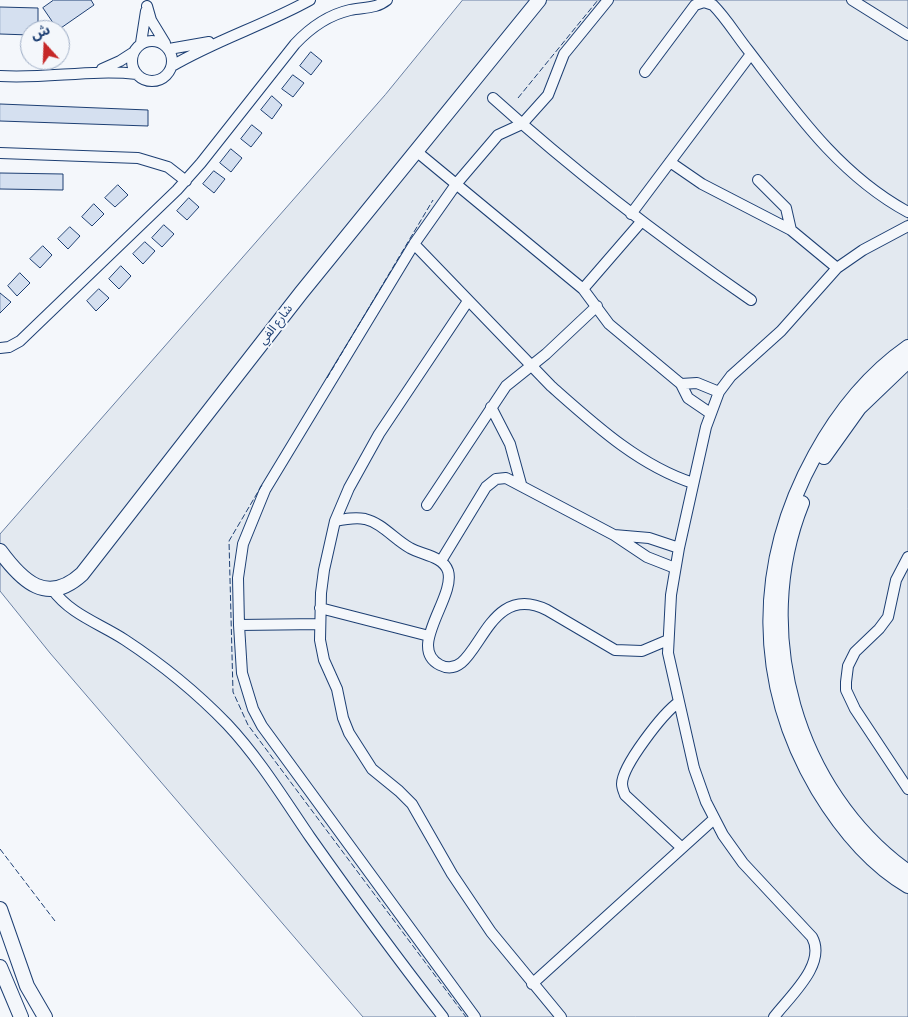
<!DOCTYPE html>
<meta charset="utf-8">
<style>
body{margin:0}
#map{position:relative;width:908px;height:1017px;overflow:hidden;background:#f4f7fb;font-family:"Roboto Condensed","Noto Sans Arabic",sans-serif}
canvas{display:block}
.north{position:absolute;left:20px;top:20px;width:50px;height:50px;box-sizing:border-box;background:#f4f7fb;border:1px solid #9eadc5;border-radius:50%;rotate:340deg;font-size:14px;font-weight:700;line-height:20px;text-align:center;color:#1d3f73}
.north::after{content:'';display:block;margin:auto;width:18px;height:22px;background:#c62828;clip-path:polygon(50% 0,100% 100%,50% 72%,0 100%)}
</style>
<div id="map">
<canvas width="908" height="1017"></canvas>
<div class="north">ش</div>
</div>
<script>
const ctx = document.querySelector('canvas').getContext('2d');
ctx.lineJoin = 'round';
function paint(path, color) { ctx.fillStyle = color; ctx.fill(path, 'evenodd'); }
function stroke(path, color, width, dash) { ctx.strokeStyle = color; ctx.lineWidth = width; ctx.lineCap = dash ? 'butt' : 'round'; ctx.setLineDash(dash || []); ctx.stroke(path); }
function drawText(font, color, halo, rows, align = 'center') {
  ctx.font = font + ' "Roboto Condensed","Noto Sans Arabic",sans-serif'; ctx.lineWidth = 4; ctx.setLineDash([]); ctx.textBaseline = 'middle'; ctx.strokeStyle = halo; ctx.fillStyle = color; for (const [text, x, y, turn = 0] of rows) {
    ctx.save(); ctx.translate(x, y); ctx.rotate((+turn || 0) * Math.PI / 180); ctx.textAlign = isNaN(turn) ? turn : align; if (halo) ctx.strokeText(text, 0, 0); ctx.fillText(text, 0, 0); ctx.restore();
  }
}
const green = new Path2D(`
 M463,0H908V1017H363L50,653L0,591V534L385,95Z`);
const building = new Path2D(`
 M54,0H91L94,5L58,30L43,8Z
 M0,7L38,8V30H30V35L0,34Z
 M311,52L322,61L311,75L300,66Z
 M293,75L304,83L293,97L282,89Z
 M272,96L282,105L272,119L261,110Z
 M0,104L148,110V126L0,121Z
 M252,125L262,133L251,147L241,139Z
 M231,149L242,158L231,172L220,163Z
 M214,171L225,179L214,193L203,184Z
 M0,173L63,174V190L0,189Z
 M118,185L128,195L115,207L105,198Z
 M189,198L199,207L187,220L177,211Z
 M94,204L104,214L92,226L82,217Z
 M164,225L174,234L162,247L152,238Z
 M70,227L80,236L68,249L58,239Z
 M145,242L155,251L143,264L133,254Z
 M43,246L52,255L40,268L30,259Z
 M121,266L131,276L119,289L109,279Z
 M20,273L30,283L17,296L8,286Z
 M99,289L109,298L96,311L87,301Z
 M0,293L11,302L0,313Z`);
const street = new Path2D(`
 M852,0L908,35
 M147,6L151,20L165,43
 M132 61a20 20 0 1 1 40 0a20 20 0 1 1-40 0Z
 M141,43L146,11
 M169,49L209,42
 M172,66C216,40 265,25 310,0
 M102,69L120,61L134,52
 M645,72L695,5L704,2L713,5C726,18 736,35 748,50C794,110 839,175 908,212
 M0,76C46,79 91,69 137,74
 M493,98C575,172 661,238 751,300
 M416,151L583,289L609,324L681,384L688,398L710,413
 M0,153L138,158L168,167L186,181
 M670,162L702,184L791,230L837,268
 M758,180L786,208L791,230
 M631,214L751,54
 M414,244L551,386C594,424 638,465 693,483
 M583,289L641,222
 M468,301L379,434L349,488L335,521L324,570L321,593L320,640L324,660L337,689L343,718L349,733L372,769L399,791L412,804L452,874L491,932L561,1017
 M0,348L9,347L20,341L177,190L201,163L295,44C310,28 328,15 350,10C363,7 376,9 387,0
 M681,384L697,383L719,392
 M491,407L510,444L521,484
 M427,505L506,386L546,354L597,306
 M335,521C345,519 355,517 365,519C382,523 395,540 410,548C422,555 443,556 448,571C456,597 406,648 440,665C479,685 482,578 547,610L615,650L642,651L668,640
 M614,535L649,538L679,548
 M908,557L896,580L888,617L879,629L855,652L848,666L846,682V690L855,709L908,789
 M441,561L486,487L496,479L506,478L614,535L647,557L675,568
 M52,589C71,615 99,623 125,640C163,665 196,692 227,724C259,758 284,799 310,837C353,898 397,958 443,1017
 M320,608L429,636
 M239,625L320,624
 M679,702C663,713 622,766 622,784C622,788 624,792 625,795L682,848
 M532,984L714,819
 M475,1017L262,726L253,709L242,673L239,625L238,578L243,544L265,490L414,244L457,183L498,135L522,124L548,95L564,54L608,0
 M774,1017C790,996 827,964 812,937L743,863L723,835L706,802L694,768L668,653L671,595L679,548L706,427L719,392L731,376L781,331L837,268L863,250L908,226`);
const secondary = new Path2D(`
 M908,347C868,375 838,413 815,455C755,564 755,683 818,790C841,828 870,864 908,886
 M824,457L859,408L908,361
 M802,503C750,632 796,792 908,872
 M0,551C22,581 47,606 82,574L301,293L539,0
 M0,909L27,986L45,1017
 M0,967L21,1017`);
const fence = new Path2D(`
 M518,98L598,0
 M327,378L433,200
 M262,485L229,541L233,692L248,725L466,1017
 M0,849L55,921`);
const streetNames = [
 ["شارع الفي",276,325,-52]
];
paint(green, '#e3e9f0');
stroke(green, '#687fa3', 1);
paint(building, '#d5e0f0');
stroke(building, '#1d3f73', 1);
stroke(street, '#1d3f73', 12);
stroke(secondary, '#1d3f73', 16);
stroke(street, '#f4f7fb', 10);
stroke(secondary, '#f4f7fb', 14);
stroke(fence, '#1d3f73', 1, [6, 2.5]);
drawText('12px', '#1d3f73', '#f4f7fb', streetNames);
</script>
